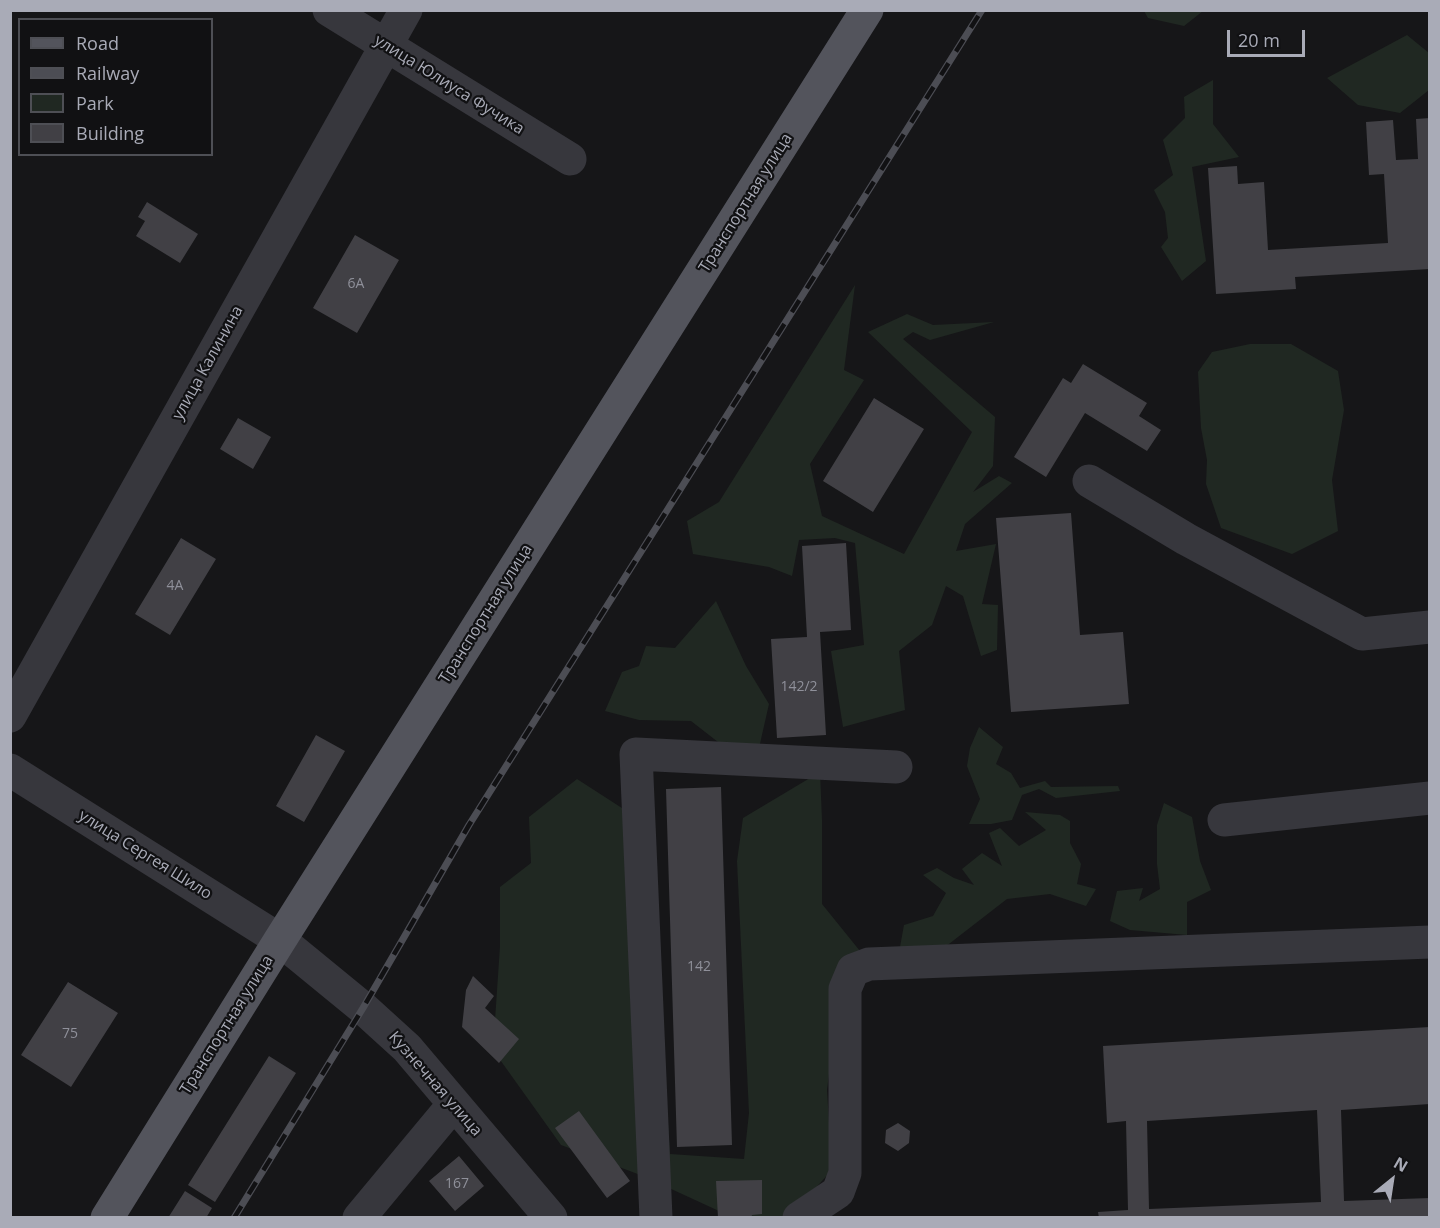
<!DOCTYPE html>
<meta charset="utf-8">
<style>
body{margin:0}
#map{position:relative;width:1440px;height:1228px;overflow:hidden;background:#161618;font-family:"Open Sans",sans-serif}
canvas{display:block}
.frame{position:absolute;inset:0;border:12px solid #a9abb7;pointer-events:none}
.legend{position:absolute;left:18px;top:18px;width:195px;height:138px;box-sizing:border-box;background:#111113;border:2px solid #4e4f55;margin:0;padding:8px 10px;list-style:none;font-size:18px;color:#a9abb7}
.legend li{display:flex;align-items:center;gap:12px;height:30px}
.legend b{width:30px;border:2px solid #4e4f55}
.north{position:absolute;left:1362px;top:1150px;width:60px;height:60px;-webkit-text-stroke:4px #111113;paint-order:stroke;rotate:30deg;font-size:16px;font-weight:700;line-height:24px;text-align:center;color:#a9abb7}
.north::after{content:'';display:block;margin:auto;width:21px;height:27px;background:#a9abb7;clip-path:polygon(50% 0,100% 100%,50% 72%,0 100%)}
.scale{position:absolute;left:1227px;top:30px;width:78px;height:27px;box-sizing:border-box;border:3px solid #a9abb7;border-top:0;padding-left:8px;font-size:18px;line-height:21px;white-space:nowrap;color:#a9abb7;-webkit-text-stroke:4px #111113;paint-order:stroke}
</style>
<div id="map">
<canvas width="1440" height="1228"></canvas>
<div class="frame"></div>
<ul class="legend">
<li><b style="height:8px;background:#53545c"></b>Road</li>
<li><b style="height:8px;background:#4c4d54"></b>Railway</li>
<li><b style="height:16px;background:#202822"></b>Park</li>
<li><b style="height:16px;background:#414045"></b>Building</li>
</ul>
<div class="north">N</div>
<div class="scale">20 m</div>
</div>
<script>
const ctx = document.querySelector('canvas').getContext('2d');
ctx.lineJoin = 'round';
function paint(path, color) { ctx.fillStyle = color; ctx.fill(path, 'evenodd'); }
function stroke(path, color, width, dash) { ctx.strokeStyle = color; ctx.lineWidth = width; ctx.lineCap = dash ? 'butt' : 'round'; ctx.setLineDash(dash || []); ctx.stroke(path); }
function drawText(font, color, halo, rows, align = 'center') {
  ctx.font = font + ' "Open Sans",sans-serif'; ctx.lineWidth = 4.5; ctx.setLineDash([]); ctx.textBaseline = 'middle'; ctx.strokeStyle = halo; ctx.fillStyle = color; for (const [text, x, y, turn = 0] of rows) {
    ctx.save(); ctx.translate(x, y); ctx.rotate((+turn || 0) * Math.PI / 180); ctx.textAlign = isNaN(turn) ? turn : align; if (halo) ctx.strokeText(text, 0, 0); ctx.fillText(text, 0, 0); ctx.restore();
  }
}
const green = new Path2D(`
 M1144,11H1203L1184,26L1148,18Z
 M1407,35L1429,53V90L1400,113L1358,105L1327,78Z
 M1213,80V124L1239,157L1192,167L1206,261L1182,281L1161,247L1168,238L1165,212L1154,190L1173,175L1163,140L1185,118L1184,97Z
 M855,285L844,370L864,380L810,464L822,516L904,554L972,432L868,332L907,314L933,325L994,322L930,340L913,332L903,339L995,417L993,466L973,492L999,476L1012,483L965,524L956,551L996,544L982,604L998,605L997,650L981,656L963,596L946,586L932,625L899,651L905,710L843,727L831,651L864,645L855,543L835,538L799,540L792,576L769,567L693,554L687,521L719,502Z
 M1250,344H1291L1338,371L1344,410L1332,480L1338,531L1292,554L1221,528L1206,484L1207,460L1201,428L1198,372L1212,352Z
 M716,601L746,666L769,704L754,770L691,721L639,720L605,711L622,672L639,666L646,646L675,648Z
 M979,727L1003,747L996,764L1011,773L1020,788L1045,781L1051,787L1118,786L1120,791L1056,798L1039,789L1022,795L1012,820L991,824H969L980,799L967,766L970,748Z
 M820,772L822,820V904L860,951L838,1004L827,1090L832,1170L789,1217H732L643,1176L561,1145L493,1050L500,946V887L531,863L529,817L577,779L625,810L654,900L670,1154L744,1159L749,1113L737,861L743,818Z
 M1164,803L1192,817L1200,861L1211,890L1187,902V935L1130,930L1110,921L1117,891L1143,888L1139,901L1160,889L1157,864V825Z
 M1025,812L1060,815L1070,821V843L1081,864L1077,884L1096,889L1086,906L1050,894L1007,899L936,954L900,947L904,925L933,916L946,893L923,875L937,868L954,878L974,885L962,869L982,853L1002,866L989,833L1000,828L1019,846L1046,830Z`);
const building = new Path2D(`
 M1430,118V269L1295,277L1296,289L1216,294L1208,168L1237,166L1238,184L1264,182L1268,250L1388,243L1384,174L1369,175L1366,122L1393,120L1396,160L1418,159L1416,119Z
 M147,202L198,234L180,263L136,236L145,221L138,217Z
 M355,235L399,260L357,333L313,308Z
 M1083,364L1147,403L1139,416L1161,430L1147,451L1085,413L1046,477L1014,457L1063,378L1071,383Z
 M874,398L924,429L873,512L823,481Z
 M238,418L271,437L253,469L220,449Z
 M1071,513L1080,635L1123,632L1129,704L1011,712L996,518Z
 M181,538L216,559L170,635L135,614Z
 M846,543L851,630L820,632L826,735L777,738L771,639L807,637L802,546Z
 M316,735L345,751L304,822L276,806Z
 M721,787L732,1145L677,1147L666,789Z
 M473,976L494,996L485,1008L519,1039L499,1063L462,1027L466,990Z
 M68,982L118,1013L71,1087L21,1055Z
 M1430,1027V1104L1341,1110L1344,1201L1430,1198V1218H1099L1098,1212L1128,1210L1126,1121L1107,1123L1103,1046ZM1317,1110L1321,1202L1149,1209L1147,1121Z
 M269,1056L296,1073L215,1202L188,1185Z
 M579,1111L630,1181L607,1198L555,1128Z
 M898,1123L910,1131L909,1143L898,1151L885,1143L886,1130Z
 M459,1156L484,1186L455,1211L429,1181Z
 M762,1180V1214L752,1215L751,1218H718L716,1181Z
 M185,1191L212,1208L206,1218H168Z`);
const minor = new Path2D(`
 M329,10L570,159
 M1089,481L1186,539L1362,634L1430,627
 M10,716L406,10
 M10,770L280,940L363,1008L407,1048L551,1218
 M1224,820L1430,798
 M359,1218L453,1105
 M656,1218L636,754L896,767
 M799,1218L838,1192L845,1173V989L853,970L869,964L1430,942`);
const major = new Path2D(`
 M107,1218L280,940L867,10`);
const rail = new Path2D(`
 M234,1218L363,1008L469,825L982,10`);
const numberNames = [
 ["6А",356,284],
 ["4А",175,586],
 ["142/2",799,687],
 ["142",699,967],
 ["75",70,1034],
 ["167",457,1184]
];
const streetNames = [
 ["улица Юлиуса Фучика",449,85,32],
 ["Транспортная улица",746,203,-58],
 ["улица Калинина",208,363,-61],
 ["Транспортная улица",486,614,-58],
 ["улица Сергея Шило",145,855,32],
 ["Транспортная улица",227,1025,-58],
 ["Кузнечная улица",435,1084,49]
];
paint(green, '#202822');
paint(building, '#414045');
stroke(minor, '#37373d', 33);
stroke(major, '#53545c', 33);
stroke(rail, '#4c4d54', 7);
stroke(rail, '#111113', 4.5, [14]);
drawText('14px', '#8f909a', null, numberNames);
drawText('16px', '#a9abb7', '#111113', streetNames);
</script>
